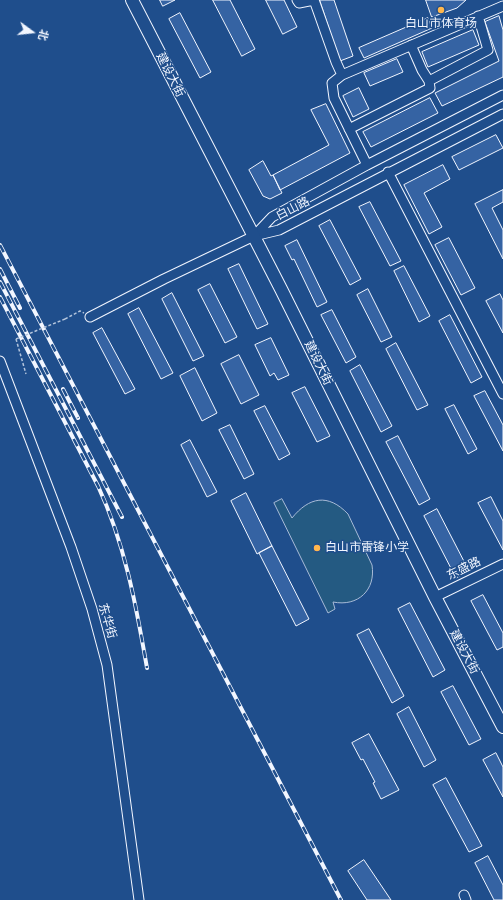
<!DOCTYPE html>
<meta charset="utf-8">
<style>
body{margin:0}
#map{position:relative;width:503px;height:900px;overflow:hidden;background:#1f4e8c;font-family:Arial,"Noto Sans SC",sans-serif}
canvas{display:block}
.north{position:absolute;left:12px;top:12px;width:40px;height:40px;-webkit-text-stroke:3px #1f4e8c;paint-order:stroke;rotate:105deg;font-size:11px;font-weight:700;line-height:16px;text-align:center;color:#f2f6ff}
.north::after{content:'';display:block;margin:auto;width:14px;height:18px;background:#f2f6ff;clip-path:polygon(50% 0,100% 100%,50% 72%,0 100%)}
</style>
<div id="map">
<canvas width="503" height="900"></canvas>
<div class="north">北</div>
</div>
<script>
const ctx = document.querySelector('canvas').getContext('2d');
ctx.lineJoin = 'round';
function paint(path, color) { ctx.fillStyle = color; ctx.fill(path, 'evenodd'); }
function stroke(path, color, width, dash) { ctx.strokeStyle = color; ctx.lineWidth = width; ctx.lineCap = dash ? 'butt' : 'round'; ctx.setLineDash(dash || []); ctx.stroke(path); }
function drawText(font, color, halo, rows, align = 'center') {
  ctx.font = font + ' Arial,"Noto Sans SC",sans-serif'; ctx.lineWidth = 3; ctx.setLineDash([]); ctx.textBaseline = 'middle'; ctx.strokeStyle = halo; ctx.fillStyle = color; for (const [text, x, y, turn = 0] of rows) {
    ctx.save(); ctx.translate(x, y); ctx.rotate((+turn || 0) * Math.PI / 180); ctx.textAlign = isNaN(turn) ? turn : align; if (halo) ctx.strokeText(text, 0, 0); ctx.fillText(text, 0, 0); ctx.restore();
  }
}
const green = new Path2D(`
 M282,499L292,518C309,497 328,493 348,514L372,565C376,590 358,607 333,602L335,609L328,613L274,503Z`);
const building = new Path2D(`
 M160,0H175L163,6Z
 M213,0H230L255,49L242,56Z
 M266,0H284L297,27L283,34Z
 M320,0H334L353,56L340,61Z
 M426,0H466L457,8L432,17Z
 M180,13L211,72L200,78L169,19Z
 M499,16L503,30V77L442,106L435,93L499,61L485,22Z
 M428,18L432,28L364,58L359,48Z
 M473,30L479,45L428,67L422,52Z
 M397,59L403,72L370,86L364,73Z
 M359,88L369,109L353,117L343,96Z
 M430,98L438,113L371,147L363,132Z
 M326,104L350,153L280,190L273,175L329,145L311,110Z
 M496,135L503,148L459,170L452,157Z
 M263,161L271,176L273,175L282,193L270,199L263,196L249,170Z
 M443,165L450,179L424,193L442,227L429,234L404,185Z
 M503,190V202L492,208L503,230V259L475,204Z
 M370,202L401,261L390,266L359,207Z
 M330,220L361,279L350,285L319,226Z
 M449,238L475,288L461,295L435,245Z
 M297,240L327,302L317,307L294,259L292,260L285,246Z
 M239,264L268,324L257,329L228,269Z
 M404,266L430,316L419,322L394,271Z
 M210,284L237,337L225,343L198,290Z
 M368,289L392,337L381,342L357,295Z
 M172,293L204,356L193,361L162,299Z
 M500,294L503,300V333L486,301Z
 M139,308L173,373L161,379L128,314Z
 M332,310L356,357L346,363L321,315Z
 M450,315L482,377L471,383L439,321Z
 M102,328L135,389L125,394L93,333Z
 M271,338L289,375L278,380L274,373L270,376L255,345Z
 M396,343L428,405L417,410L386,349Z
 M239,355L259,395L241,404L221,364Z
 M360,365L392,426L381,432L350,371Z
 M195,368L217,413L202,421L180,376Z
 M305,387L330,436L317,442L292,393Z
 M485,391L503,425V451L474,396Z
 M454,405L477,449L468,454L445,409Z
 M265,406L290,454L279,460L254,411Z
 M230,425L254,474L244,479L219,430Z
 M398,436L430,499L419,505L386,442Z
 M190,440L217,492L207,497L181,445Z
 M246,493L272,546L257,554L231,501Z
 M491,497L503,521V550L478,503Z
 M437,509L469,571L456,578L424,516Z
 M272,546L309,619L296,626L259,553Z
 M483,595L503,633V647L497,650L471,601Z
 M410,603L445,670L433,677L398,609Z
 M369,629L404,696L392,703L357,635Z
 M453,686L481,739L469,745L441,692Z
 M409,707L436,760L424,767L397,714Z
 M369,734L399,790L381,799L373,783L375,782L363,759L361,760L352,743Z
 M496,753L503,767V797L483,760Z
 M446,778L482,846L469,852L433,785Z
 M488,856L503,885V900H494L475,863Z
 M364,860L391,900H367L348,871Z`);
const path = new Path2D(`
 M65,319L80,311L84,313
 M16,339L26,374`);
const minor = new Path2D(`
 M297,0L299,3L314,0
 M314,0L336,62L342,75
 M411,45L422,70L429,81
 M349,129L430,88L429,81L488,50L478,16
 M367,165L334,98L332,83L342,75L503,6
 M388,172L503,394
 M254,236L272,217L367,165L503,95
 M90,317L164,279L254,236L279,230L503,114
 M0,361L71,547L92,609L107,665L139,900
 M435,597L503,564
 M464,895L466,900`);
const major = new Path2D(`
 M132,0L281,289L435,597L503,727`);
const rail = new Path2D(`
 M0,245L341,900
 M0,269L20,308
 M0,282L122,517
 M0,297L98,486C125,544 136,605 147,668
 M63,389L78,418`);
const pathBridge = new Path2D(`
 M16,339L65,319`);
const markers = [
 [441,10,4,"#ffb74d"],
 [317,548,4,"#ffb74d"]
];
const poiNames = [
 ["白山市体育场",441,24],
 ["白山市雷锋小学",325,548,"left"]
];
const streetNames = [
 ["建设大街",170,75,63],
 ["白山路",293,209,-27],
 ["建设大街",318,363,64],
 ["东盛路",464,569,-26],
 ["东华街",107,621,74],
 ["建设大街",464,652,62]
];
paint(green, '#245a82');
stroke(green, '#a8bbd7', 1);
paint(building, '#3563a3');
stroke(building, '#f2f6ff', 1);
stroke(minor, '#f2f6ff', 11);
stroke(major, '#f2f6ff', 14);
stroke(path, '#b3c4dc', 1.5, [3, 2]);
stroke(minor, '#1f4e8c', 9);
stroke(major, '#1f4e8c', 12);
stroke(rail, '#f2f6ff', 4);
stroke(rail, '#1f4e8c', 2.5, [8]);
stroke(pathBridge, '#b3c4dc', 1.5, [3, 2]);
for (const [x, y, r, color] of markers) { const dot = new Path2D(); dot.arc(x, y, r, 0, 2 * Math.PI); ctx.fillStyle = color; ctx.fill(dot); stroke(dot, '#1f4e8c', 1.5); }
drawText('12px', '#f2f6ff', '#1f4e8c', poiNames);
drawText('12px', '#f2f6ff', '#1f4e8c', streetNames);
</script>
